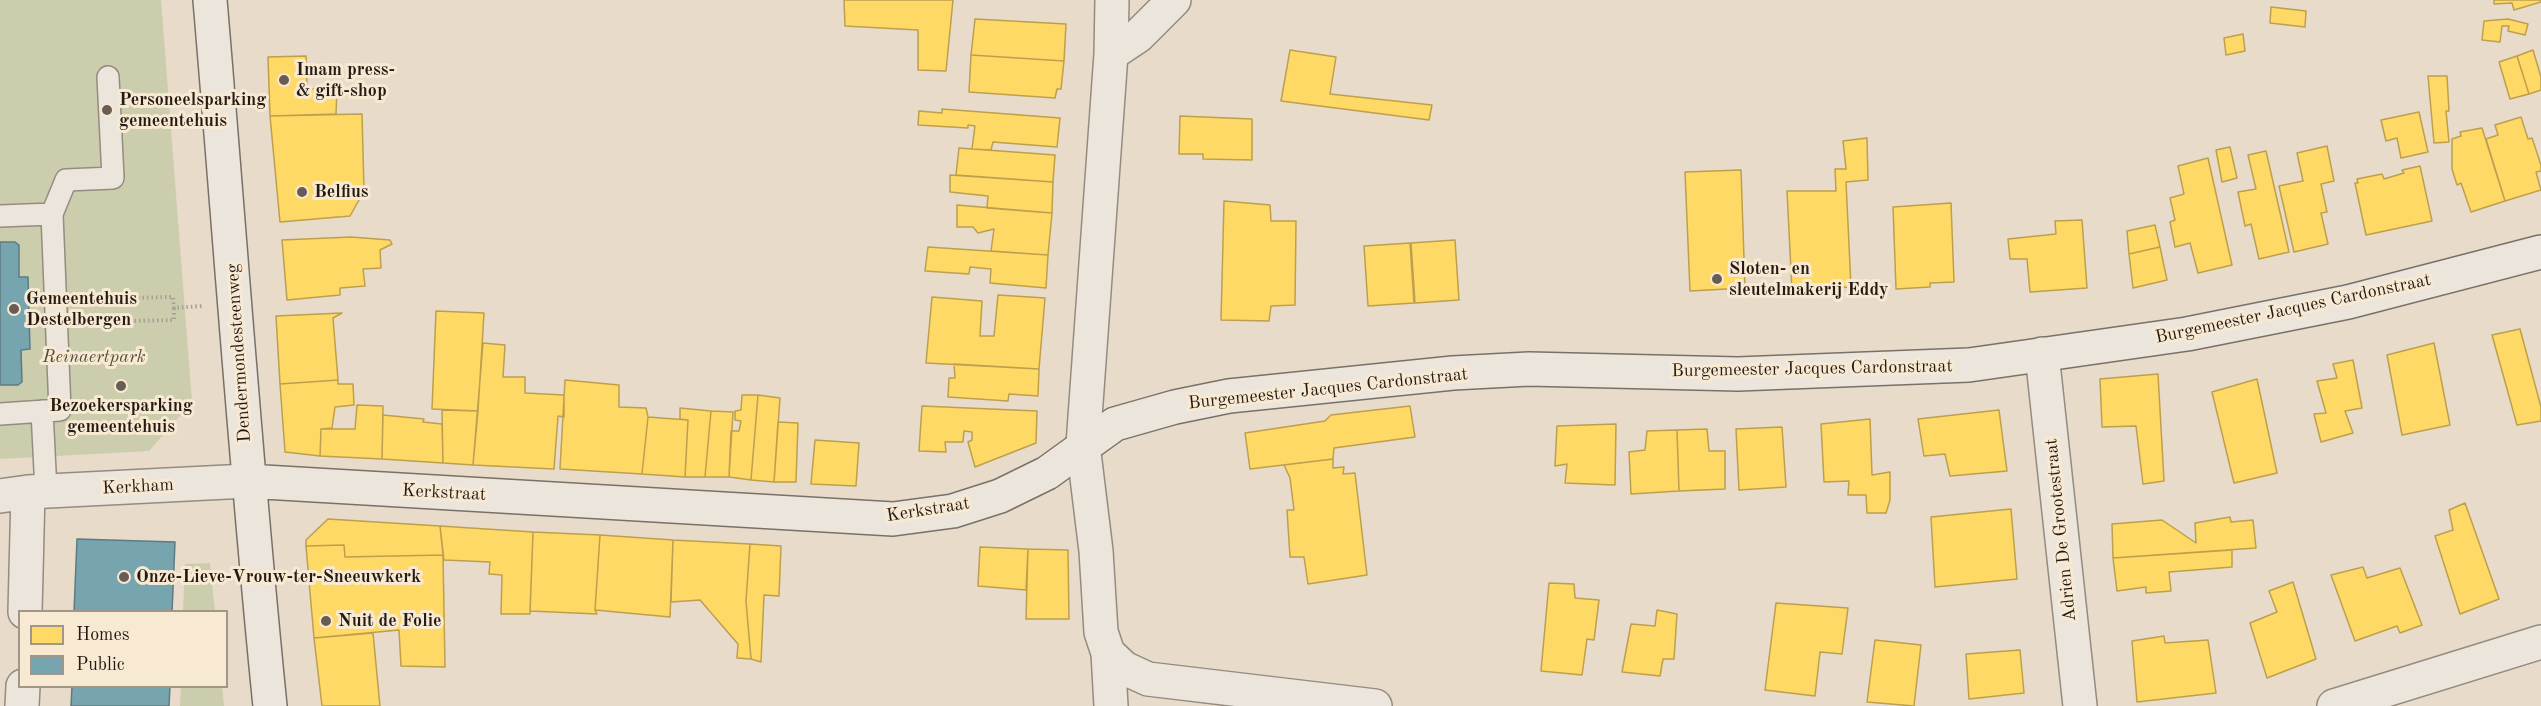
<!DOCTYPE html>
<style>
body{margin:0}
#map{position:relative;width:2541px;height:706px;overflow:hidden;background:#e8dbc9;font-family:"Old Standard TT",serif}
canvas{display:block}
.legend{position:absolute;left:18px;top:610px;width:210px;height:78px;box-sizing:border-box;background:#f8e9d3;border:2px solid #a39686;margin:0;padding:8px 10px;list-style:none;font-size:18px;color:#241913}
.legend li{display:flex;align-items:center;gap:12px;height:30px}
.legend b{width:30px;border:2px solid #a39686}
</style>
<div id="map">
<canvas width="2541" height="706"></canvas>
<ul class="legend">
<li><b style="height:16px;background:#ffd966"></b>Homes</li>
<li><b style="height:16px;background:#76a5af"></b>Public</li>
</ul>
</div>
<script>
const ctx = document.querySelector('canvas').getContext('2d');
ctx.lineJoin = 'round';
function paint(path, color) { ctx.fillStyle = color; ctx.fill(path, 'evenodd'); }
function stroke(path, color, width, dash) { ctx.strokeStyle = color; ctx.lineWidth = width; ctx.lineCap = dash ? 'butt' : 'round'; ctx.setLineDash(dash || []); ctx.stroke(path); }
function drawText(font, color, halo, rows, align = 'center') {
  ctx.font = font + ' "Old Standard TT",serif'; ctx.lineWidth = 6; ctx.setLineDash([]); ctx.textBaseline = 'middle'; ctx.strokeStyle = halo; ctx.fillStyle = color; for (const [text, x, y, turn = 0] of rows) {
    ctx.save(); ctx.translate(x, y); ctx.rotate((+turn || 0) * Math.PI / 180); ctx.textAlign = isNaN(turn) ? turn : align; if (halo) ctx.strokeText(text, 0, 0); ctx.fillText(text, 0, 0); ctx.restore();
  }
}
const green = new Path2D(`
 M0,0H161L192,402L149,451L0,459Z
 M210,563L215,611H183L185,564Z
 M181,687H222L224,706H180Z`);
const homes = new Path2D(`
 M844,0H953L946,71L918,70V30L845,26Z
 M2494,0H2541V2L2514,10L2512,3L2494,4Z
 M2271,7L2306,11L2305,27L2270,23Z
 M975,19L1066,24L1064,61L971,55Z
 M2508,19L2528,24L2525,35L2508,31L2509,26H2502L2500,42L2482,40L2484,21Z
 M2243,34L2245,51L2226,55L2224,38Z
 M1290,50L1336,57L1330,94L1432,105L1429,120L1281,101Z
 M2533,50L2541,77V90L2529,94L2517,56Z
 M971,55L1064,61L1061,89H1057L1055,98L969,92Z
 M306,56L307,89L337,88L336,114L270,116L268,57Z
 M2517,56L2529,94L2510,99L2499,62Z
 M2428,76H2447L2449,111H2446L2449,142L2434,143Z
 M942,109L1060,118L1057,147L993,142L991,150L972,149L975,126L968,125V128L918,125L919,111L942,113Z
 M2419,112L2428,152L2401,158L2397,138L2386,141L2381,120Z
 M362,114L364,191L350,216L280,222L270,116Z
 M1180,116L1252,119V160L1203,159V154H1179Z
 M2521,117L2528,139L2532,138L2541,165V171L2536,172L2541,190L2505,201L2486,139L2498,135L2495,125Z
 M2482,128L2505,201L2471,212L2461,183L2457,185L2452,169V139L2461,136L2460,132Z
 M1867,138L1868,180L1846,182L1851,287L1792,291L1787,191H1836L1835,169H1846L1843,141Z
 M2327,146L2334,181L2321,184L2327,212L2321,213L2328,244L2294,252L2279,186L2303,181L2297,153Z
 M2230,147L2237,178L2222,182L2216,150Z
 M959,148L1055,155L1053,182L956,175Z
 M2266,151L2289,252L2259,259L2251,224L2245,226L2238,192L2256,189L2248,155Z
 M2208,158L2232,265L2198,273L2190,243L2175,247L2170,222L2175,220L2170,198L2184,194L2178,166Z
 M2420,166L2432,221L2366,235L2355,183H2358L2357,179L2382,174L2384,179L2404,173L2402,170Z
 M1741,170L1745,288L1690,291L1685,172Z
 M950,175L1053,182L1052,213L987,208L988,196L950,192Z
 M1224,201L1270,205L1271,221H1296L1295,305L1271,306L1269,321L1221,320Z
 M1951,203L1954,282L1930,283V287L1896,289L1893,207Z
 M957,205L1052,213L1048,255L991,251L994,229L978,233L973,227H957Z
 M2082,220L2087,288L2030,292L2027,259H2010L2008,239L2056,234L2055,221Z
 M2155,225L2160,247L2129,254L2127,231Z
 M351,237L390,240L392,244L380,250L381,268L363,269L365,286L340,288V295L287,300L282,240Z
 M1455,240L1459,300L1415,303L1411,243Z
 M1410,243L1414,303L1368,306L1364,246Z
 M928,247L1048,255L1046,288L990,283L991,269L970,267L969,274L925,271Z
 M2160,247L2167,280L2133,288L2129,254Z
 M998,295L1045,298L1039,369L926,363L932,297L982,301L980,336H994Z
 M436,311L484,313L478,411L432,409Z
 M342,313L333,318L338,380L280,384L276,316Z
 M2520,329L2541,407V421L2517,425L2492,335Z
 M483,343L505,345L503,377H525V393L564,395V417L558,416L554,469L473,465Z
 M2434,343L2450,425L2402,435L2387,355Z
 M2353,360L2362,408L2345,411L2353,433L2321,442L2314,414L2326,413L2317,381L2337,378L2333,364Z
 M954,364L1039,369L1038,396L1009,394L1008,401L948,397L949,378H955Z
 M2158,374L2164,481L2143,484L2136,426L2102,427L2100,379Z
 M2257,379L2277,473L2234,483L2212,392Z
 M338,380V384H353L354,405L335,407L332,428L321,429L320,456L285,452L280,384Z
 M565,380L619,385V407L646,408L648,417L642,474L560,469Z
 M742,395H758L751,480L729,477L731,431H739L741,421L735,420V411L741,410Z
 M758,395L780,398L774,482L751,480Z
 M357,405L383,406L382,459L320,456L321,429H355Z
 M922,406L1037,411L1036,443L975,467L968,442L972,440V432L964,431L963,442H945L946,452L919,451Z
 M1410,406L1415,437L1334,448L1333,459L1250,469L1245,433L1325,421L1331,415Z
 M680,408L711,411L705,477H685L688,420L680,419Z
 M442,410L478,411L473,465L443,463Z
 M1999,410L2007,471L1950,476L1945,454L1924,456L1918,419Z
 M711,411L733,412L729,477H705Z
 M383,415L424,419L423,422L442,424L443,463L382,459Z
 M648,417L688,420L685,477L642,474Z
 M1870,419L1872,475L1890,472V500L1886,513H1867L1866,495H1848L1849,481L1824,482L1821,424Z
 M778,422L798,423L796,482H774Z
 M1616,424L1615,485L1565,483L1567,464L1555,466L1557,426Z
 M1782,427L1786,487L1739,490L1736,429Z
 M1707,429L1709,451H1725V489L1679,491L1677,430Z
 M1677,430L1679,491L1631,494L1629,452L1645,450L1647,431Z
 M815,440L859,443L856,486L811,484Z
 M1333,459V468L1344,467L1343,474L1355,473L1367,575L1308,584L1304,557H1290L1287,510H1294L1290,478L1284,465Z
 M2465,503L2499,599L2460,614L2435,536L2453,530L2449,510Z
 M2011,509L2017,579L1935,587L1931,517Z
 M2230,517L2231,522L2253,520L2256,548L2113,558L2112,524L2162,520L2196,543L2195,523Z
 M328,519L440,526L443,555L345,557L344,545L306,546V540Z
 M440,526L533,532L530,614H501L502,575L489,574L490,562L444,560Z
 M533,532L600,535L595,610L597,614L530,611Z
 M600,535L673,540L670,617L595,610Z
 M673,540L750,544L746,601L751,659L737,658L738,644L700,600L671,602Z
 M750,544L781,546L779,596L764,595L761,662L751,659L746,601Z
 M344,545L345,557L443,555L445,667L401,666L399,630L314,638L306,546Z
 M980,547L1028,549L1026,590L978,586Z
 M1028,549L1068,550L1069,619H1026Z
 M2232,550V567L2169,572L2171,591L2146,593V587L2117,591L2113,558Z
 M2363,567L2367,578L2400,568L2422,625L2400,633L2397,626L2355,641L2331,575Z
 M2293,582L2316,659L2267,678L2250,623L2277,612L2269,591Z
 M1549,583L1574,584L1575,598L1599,600L1594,640L1587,639L1582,675L1541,671Z
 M1776,603L1848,608L1842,654L1820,652L1815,696L1765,690Z
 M1657,610L1677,614L1674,659H1663L1660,676L1622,672L1631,624L1655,626Z
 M373,633L380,706H322L314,638Z
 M2164,636L2165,643L2208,640L2216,693L2137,702L2132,641Z
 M1875,640L1921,645L1914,706L1867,702Z
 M2020,650L2024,693L1969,699L1966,654Z`);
const public = new Path2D(`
 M0,242H15L19,245V277H28L30,349L21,350L22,382L18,385H0Z
 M77,539L175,542L172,612H74Z
 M72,686H170L169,706H71Z`);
const path = new Path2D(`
 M84,299L173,297L174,308L202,306
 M85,322L174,320V308`);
const lane = new Path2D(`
 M52,214L66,180L113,178L108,77
 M0,216L52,214L60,410L0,414
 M42,411L46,491`);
const street = new Path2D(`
 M1112,0L1111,54L1083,445L1096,551L1101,632L1108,653L1124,668L1148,679L1375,706
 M1111,54L1138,36L1174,0
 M2042,354L2080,706
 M0,496L28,492L247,481
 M25,612L28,492
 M1108,653L1111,706
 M22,706L23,686
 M2334,706L2541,642`);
const secondary = new Path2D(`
 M210,0C230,235 246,471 270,706
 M247,481L893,519L953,511L1000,496L1047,473L1115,424L1175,407L1229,396L1453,373L1529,369L1738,374L1969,365L2187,334L2348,302L2541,252`);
const markers = [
 [284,80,6,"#695d53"],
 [107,110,6,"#695d53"],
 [302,192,6,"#695d53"],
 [1717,279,6,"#695d53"],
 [14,309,6,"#695d53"],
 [121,386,6,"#695d53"],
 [124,577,6,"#695d53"],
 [326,621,6,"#695d53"]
];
const poiNames = [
 ["Imam press-",296,70],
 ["& gift-shop",296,91],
 ["Personeelsparking",119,100],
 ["gemeentehuis",119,121],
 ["Belfius",314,192],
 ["Sloten- en",1729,269],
 ["sleutelmakerij Eddy",1729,290],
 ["Gemeentehuis",26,299],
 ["Destelbergen",26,320],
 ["Bezoekersparking",121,406,"center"],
 ["gemeentehuis",121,427,"center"],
 ["Onze-Lieve-Vrouw-ter-Sneeuwkerk",136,577],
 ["Nuit de Folie",338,621]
];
const streetNames = [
 ["Burgemeester Jacques Cardonstraat",2293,309,-12],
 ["Dendermondesteenweg",239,353,-94],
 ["Burgemeester Jacques Cardonstraat",1812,369,-1],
 ["Burgemeester Jacques Cardonstraat",1328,389,-6],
 ["Kerkham",138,487,-3],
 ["Kerkstraat",444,493,3],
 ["Kerkstraat",928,510,-9],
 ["Adrien De Grootestraat",2061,530,-96]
];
const parkNames = [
 ["Reinaertpark",94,357]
];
paint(green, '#cccdad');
paint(homes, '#ffd966');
stroke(homes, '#bd9f4d', 1.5);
paint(public, '#76a5af');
stroke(public, '#5d7b80', 1.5);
stroke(lane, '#948b81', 24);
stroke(street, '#948b81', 36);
stroke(secondary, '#797168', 36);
stroke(path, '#a6a098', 4, [1.5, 3]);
stroke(lane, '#ebe5dc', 21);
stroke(street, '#ebe5dc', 33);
stroke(secondary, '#ebe5dc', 33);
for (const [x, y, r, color] of markers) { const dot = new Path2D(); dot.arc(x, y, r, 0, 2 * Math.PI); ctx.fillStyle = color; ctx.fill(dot); stroke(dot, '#f8e9d3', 2); }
drawText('bold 18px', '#241913', '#f8e9d3', poiNames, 'left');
drawText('18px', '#241913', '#f8e9d3', streetNames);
drawText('italic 18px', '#504c3a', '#f8e9d3', parkNames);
</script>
